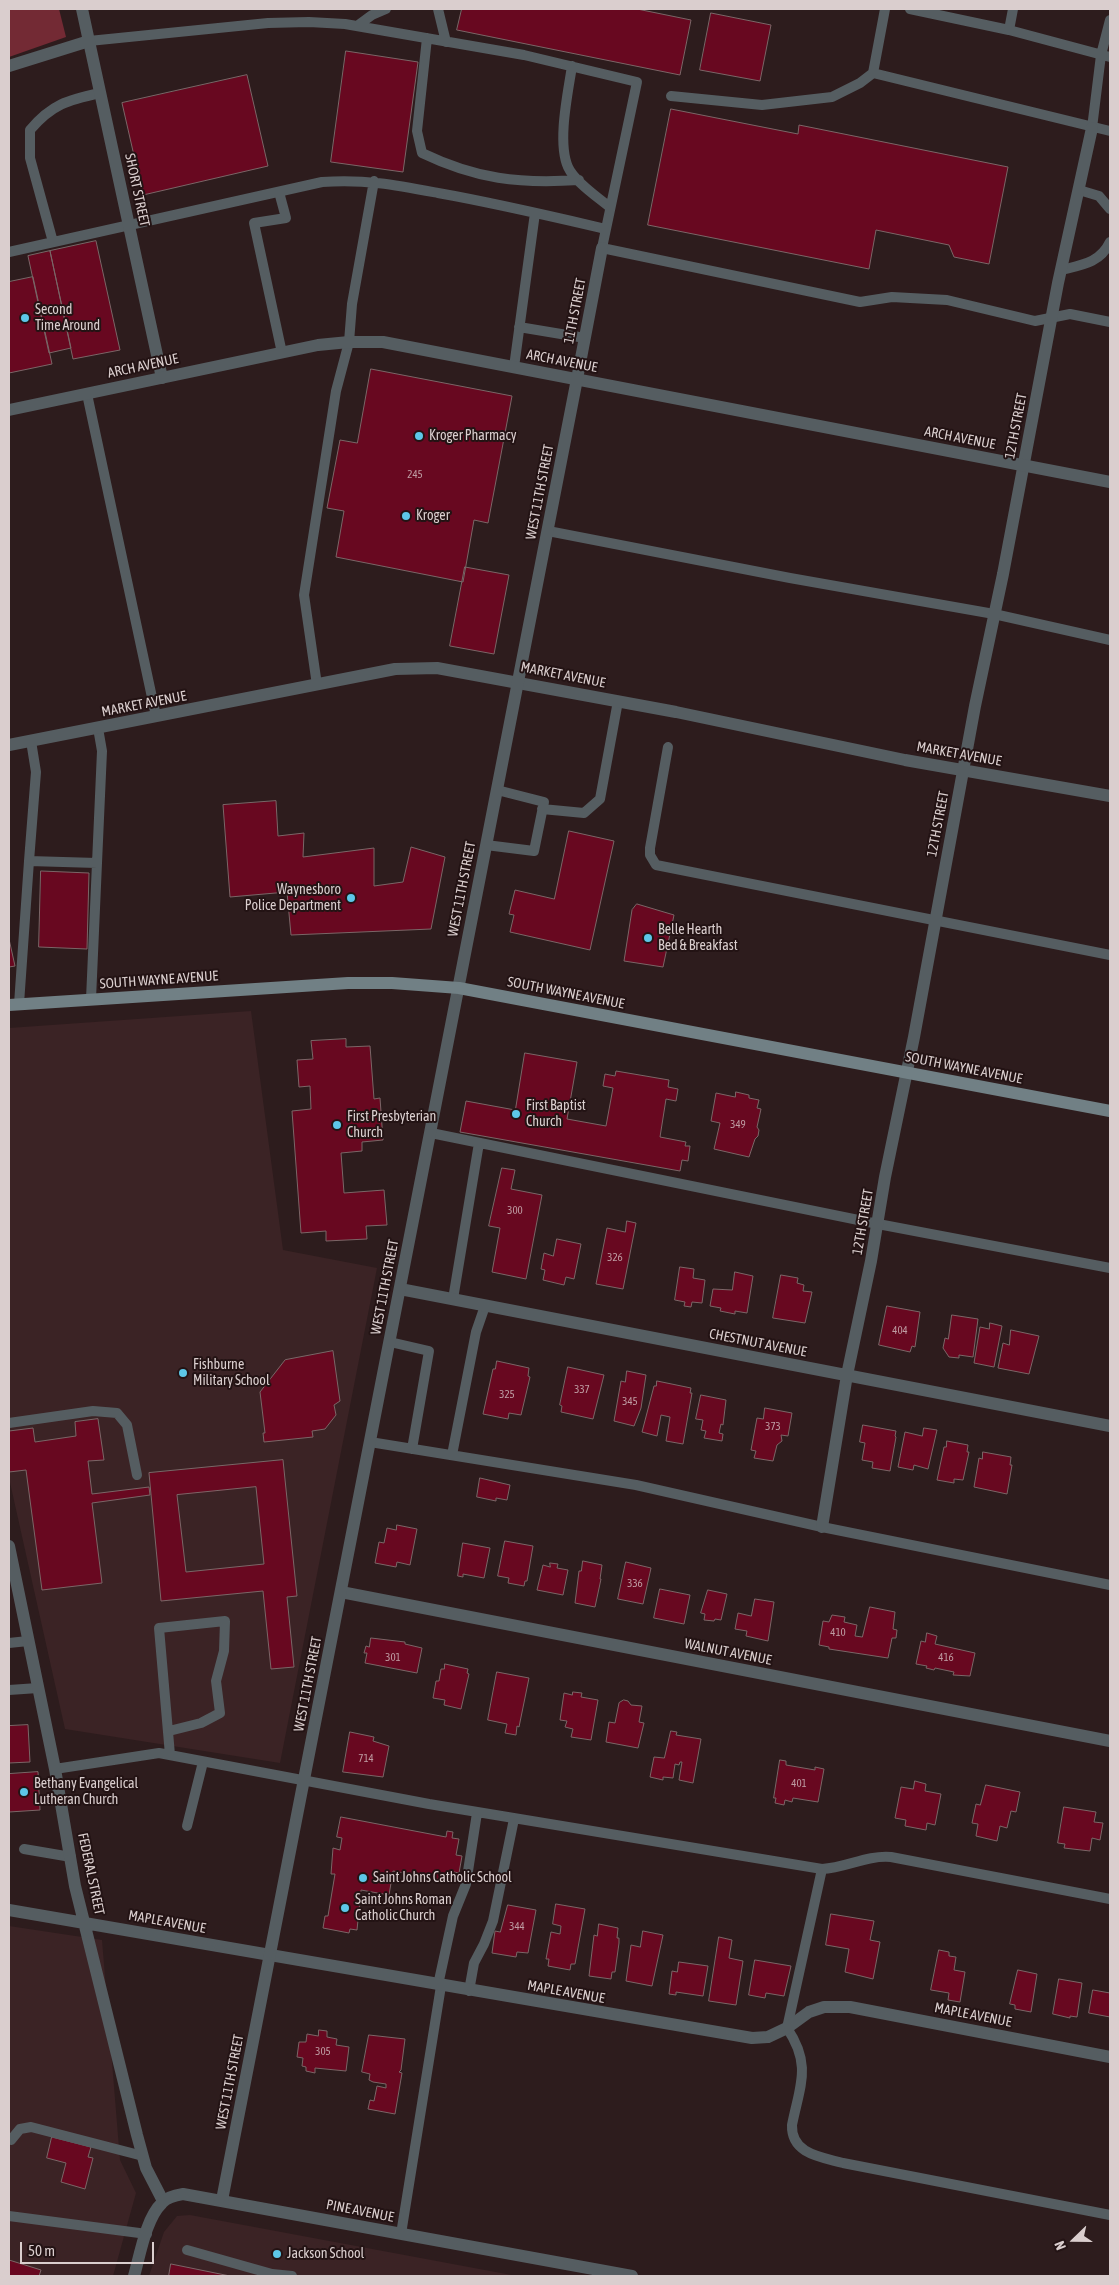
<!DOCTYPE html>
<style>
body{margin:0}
#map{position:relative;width:1119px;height:2285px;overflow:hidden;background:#2d1c1d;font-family:"Asap Condensed",sans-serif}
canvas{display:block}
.frame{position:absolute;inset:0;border:10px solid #dacece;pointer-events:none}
.north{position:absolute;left:1049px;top:2215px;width:50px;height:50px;-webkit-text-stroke:4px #231314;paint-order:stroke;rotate:248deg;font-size:14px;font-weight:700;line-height:20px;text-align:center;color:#dacece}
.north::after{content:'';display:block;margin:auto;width:18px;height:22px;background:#dacece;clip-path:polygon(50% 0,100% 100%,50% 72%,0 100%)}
.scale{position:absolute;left:20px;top:2242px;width:134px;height:22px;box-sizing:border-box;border:2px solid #dacece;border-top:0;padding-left:6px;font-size:15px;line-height:18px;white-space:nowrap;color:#dacece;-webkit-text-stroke:4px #231314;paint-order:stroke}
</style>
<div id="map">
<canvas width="1119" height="2285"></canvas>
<div class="frame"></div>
<div class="north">N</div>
<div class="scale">50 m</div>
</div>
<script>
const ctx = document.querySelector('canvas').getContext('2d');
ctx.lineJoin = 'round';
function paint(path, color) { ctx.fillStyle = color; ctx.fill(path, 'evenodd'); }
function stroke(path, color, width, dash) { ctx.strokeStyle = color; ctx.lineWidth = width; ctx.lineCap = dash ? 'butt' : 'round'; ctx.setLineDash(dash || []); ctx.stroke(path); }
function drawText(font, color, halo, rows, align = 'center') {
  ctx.font = font + ' "Asap Condensed",sans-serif'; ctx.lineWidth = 4; ctx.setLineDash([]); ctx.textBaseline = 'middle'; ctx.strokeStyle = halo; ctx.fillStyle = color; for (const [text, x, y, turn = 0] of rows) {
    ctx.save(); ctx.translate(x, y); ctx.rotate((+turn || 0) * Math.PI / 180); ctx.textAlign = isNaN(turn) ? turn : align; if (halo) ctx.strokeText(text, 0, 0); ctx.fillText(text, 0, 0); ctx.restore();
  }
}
const built = new Path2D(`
 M251,1011L283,1250L377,1268L280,1763L65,1729L9,1478V1028Z
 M9,1926L102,1940L120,2160L136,2193L113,2276H9Z
 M190,2215L517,2276H149L164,2232L177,2216Z`);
const green = new Path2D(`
 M9,9H59L66,37L9,57Z`);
const building = new Path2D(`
 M462,9H637L691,20L680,75L457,30Z
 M711,13L771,25L760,81L700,70Z
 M346,51L418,62L403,172L331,162Z
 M247,75L268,166L143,195L122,103Z
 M671,109L798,134L799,125L1008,167L989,264L954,257L949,245L876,230L869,269L648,225Z
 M96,241L120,350L73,359L50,251Z
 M50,251L71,348L49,353L28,256Z
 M33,277L52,364L9,373V282Z
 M371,369L512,396L488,523L474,520L463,582L336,557L344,511L327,508L340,440L357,443Z
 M465,567L509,575L494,654L450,646Z
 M276,801L278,836L304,833L303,857L374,848V886L403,882L411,847L445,857L431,929L291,935L287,892L230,897L223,805Z
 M569,831L614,841L590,950L510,932L514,915L509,914L515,890L554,899Z
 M41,871L89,873L87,949L39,947Z
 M637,904L674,915L663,967L624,961L632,910Z
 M9,939L15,966L9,967Z
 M346,1039V1047L370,1046L374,1099L380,1098L383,1140L362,1142V1151L341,1153L344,1193L384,1190L387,1225L366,1226L367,1239L326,1241V1231L301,1233L292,1111L311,1109L310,1086L299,1087L297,1060L313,1059L311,1041Z
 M525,1053L577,1062L567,1119L606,1126L613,1088L603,1086L605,1074L615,1076L616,1071L669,1080L668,1087L678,1089L676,1101L666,1099L660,1137L686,1142L685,1146H690L688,1161L682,1160L680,1171L460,1132L466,1101L515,1110Z
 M736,1092L749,1095V1098L759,1100L757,1108L761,1109L757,1127L759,1130L758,1136L755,1139L749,1157L714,1149L720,1123L711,1121L716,1093L735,1097Z
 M502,1168L515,1170L511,1189L542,1195L526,1279L492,1272L500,1228L489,1226Z
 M627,1221L636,1223L623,1289L596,1284L607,1228L625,1232Z
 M557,1239L581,1244L574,1279L566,1277L564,1285L543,1280L545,1270L541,1269L544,1253L553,1256Z
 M680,1267L694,1269L693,1278L705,1280L702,1303L692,1302L691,1307L684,1306L685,1302L675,1300Z
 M735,1272L753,1276L747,1313L735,1311V1314L720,1311L721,1308L710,1306L713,1289L732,1290Z
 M781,1275L798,1278L797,1283L804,1285L803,1291L812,1292L805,1323L773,1318Z
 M887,1306L920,1312L915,1347L912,1346L910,1352L879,1345Z
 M952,1315L978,1319L973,1357L959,1355V1358L949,1357L943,1348L945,1338L948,1339Z
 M990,1323L1002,1326L994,1367L974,1363L980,1327L989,1329Z
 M1011,1330L1039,1336L1029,1374L998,1368L1003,1343L1009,1345Z
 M333,1351L340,1401L334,1405L336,1415L325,1429L312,1431L313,1437L264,1442L263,1433H265L260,1392L285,1360Z
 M497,1361L529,1368L528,1376L530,1377L521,1415L509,1413L508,1419L483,1414L493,1369H495Z
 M568,1367L604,1375L593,1419L561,1412L562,1406L560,1405Z
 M627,1371L646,1375L641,1408L634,1426L614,1421L621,1381L625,1382Z
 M657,1381L691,1388L690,1393H692L683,1444L666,1441L670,1417L661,1415L657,1436L642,1432L654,1386H656Z
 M701,1395L726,1400L723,1425L721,1424L719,1433L723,1434L722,1441L704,1438L706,1431L701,1430L703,1420L696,1419Z
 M765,1408L792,1413L788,1436L781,1435L782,1441L777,1445L773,1461L754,1458L756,1451L751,1450L757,1418L763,1419Z
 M98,1419L104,1460L88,1461L92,1494L149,1487L150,1495L92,1503L102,1583L42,1590L26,1470L9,1472V1431L33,1428L35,1442L76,1436L75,1422Z
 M863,1425L896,1431L895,1436L896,1437L890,1471L872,1468L873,1462L862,1460L865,1443L860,1442Z
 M924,1428L937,1430L928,1469L914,1465L913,1470L898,1467L905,1432L922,1436Z
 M947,1441L968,1445L967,1452H969L963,1480L954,1479V1483L937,1480L944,1447H946Z
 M983,1452L1011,1457L1010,1465H1012L1007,1494L974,1487L979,1458L982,1459Z
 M283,1460L297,1596L287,1597L294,1667L271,1669L263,1591L161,1601L149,1473ZM256,1487L264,1564L186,1572L177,1495Z
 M480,1478L510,1485L507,1500L496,1498V1501L477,1497Z
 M397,1525L417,1529L410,1565L397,1562L396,1567L375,1563L379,1542L384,1543L387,1528L396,1530Z
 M505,1541L533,1546L527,1581H525L524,1586L508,1583L509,1578L498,1576Z
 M463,1543L490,1548L484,1578L463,1574V1577L458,1576Z
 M583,1561L602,1565L600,1579H601L595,1607L575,1603L579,1571H581Z
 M626,1562L651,1568L643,1604L618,1599Z
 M550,1563L558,1564L557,1568L568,1570L563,1595L537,1590L543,1565L550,1567Z
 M660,1589L690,1595L684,1624L654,1618Z
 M708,1590L727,1594L721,1620L715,1619L714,1621L704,1620L705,1614L701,1613Z
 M755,1599L774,1602L768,1641L746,1636L747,1631L735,1629L738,1613L751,1616Z
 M870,1607L895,1612L893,1629L897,1630L896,1638H892L888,1658L829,1649V1647L819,1645L823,1621L829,1622L832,1615L845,1617L844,1622L857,1625L855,1636L862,1637Z
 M927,1633L937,1636L935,1644L975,1653L970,1676L953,1675L954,1672L935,1668L934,1670L926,1668L927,1666L916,1664L921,1641L925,1642Z
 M371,1638L405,1642V1644L422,1648L417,1673L365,1663L367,1653H364L366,1646L369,1647Z
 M445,1664L468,1669L467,1673L469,1674L461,1709L444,1705L445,1700L433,1698L436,1681H439L441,1669H444Z
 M497,1672L529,1678L519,1727L517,1726L516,1735L505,1733L507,1724L488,1720Z
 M573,1692L582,1693L581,1697L598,1700L591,1740L571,1737L573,1729L565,1727L567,1721L560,1720L564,1693L572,1695Z
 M624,1700L628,1701L631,1705L642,1706L639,1722L644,1723L638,1748L606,1742L609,1722L615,1723L619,1703Z
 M28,1725L30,1762L9,1763V1726Z
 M671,1731L677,1732L676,1735L701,1739L693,1783L679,1780L682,1762H680L679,1765L675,1764L673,1778L663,1777V1780L650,1777L654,1757L664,1758Z
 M350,1732L374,1737L373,1741L389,1746L383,1777L343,1772Z
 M780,1760L786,1761V1765L815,1770V1767L824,1769L818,1802L793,1798L792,1802L785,1800L784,1805L775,1803L776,1798H774Z
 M38,1772L40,1810L9,1812V1774Z
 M915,1781L926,1784L925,1791L941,1794L935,1825L927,1823L926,1830L905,1826L906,1820L895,1818L901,1787L913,1789Z
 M986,1785L1020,1792L1016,1812L1011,1811L1007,1828L1000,1826L997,1841L976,1836L978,1824L972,1823L976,1804L980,1805Z
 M1064,1807L1096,1812L1094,1822L1103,1823L1100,1840L1092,1838L1090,1851L1064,1848L1065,1844L1058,1843Z
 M341,1817L446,1837L447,1831L453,1832L452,1838L459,1839L456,1855L462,1856L459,1873L454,1872L452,1882L393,1871L389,1895L361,1890L357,1930L350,1929L349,1933L323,1928L325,1916H328L335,1874H331L333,1848L340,1850L342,1838L337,1837Z
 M556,1904L585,1909L575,1964H571L570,1970L548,1966L549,1959H546L551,1932L560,1934L561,1926L553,1924Z
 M508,1905L536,1910L528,1953L517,1952L516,1957L492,1953L495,1931L500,1932Z
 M831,1914L874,1921L870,1940L880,1942L873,1979L845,1972L849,1949L826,1945Z
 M599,1924L618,1928L617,1938H619V1943L615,1972H612L611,1979L589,1976L594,1935L597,1936Z
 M643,1931L663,1935L652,1986L626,1981L631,1945L640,1947Z
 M719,1937L732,1940L729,1958L743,1961L736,2005L709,2001Z
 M939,1950L949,1952V1956L956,1957L954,1970L965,1972L960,2002L948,2000L949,1993L931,1990Z
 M755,1960L791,1966L784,1996L766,1993L765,1998L749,1995Z
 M679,1962L708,1966L703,1996L676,1992V1995L669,1994L672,1971L677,1972Z
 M1018,1970L1037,1974L1031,2012L1015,2009V2005L1010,2004Z
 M1059,1979L1082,1983L1077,2017L1070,2016V2018L1053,2014Z
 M1093,1990L1110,1993V2017L1089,2013Z
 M319,2030L327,2031V2037L337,2039L336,2045L349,2047L346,2071L315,2068V2073L306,2071V2067L302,2066L303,2058L297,2057L299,2042H306L307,2034L318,2036Z
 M369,2035L405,2039L401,2070L399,2072L402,2073L395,2114L368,2109L370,2100L374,2101L377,2086L386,2088V2084L373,2082L369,2080L370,2074L362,2072Z
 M52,2137L91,2147L88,2157L93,2158L85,2189L61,2182L66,2163L47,2158Z
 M9,2260L41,2270L39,2276H9Z
 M171,2264L230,2276H169Z`);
const service = new Path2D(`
 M438,9L446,42
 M885,9L873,73L1110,131
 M910,9L1009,30L1110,57
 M357,26L372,15L386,9
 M1009,30L1013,9
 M427,38L417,131L422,153C476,179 519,184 579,180
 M89,41L268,23L309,22L345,24L524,55L637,82L602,248L860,302L892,297L947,300L1035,321L1070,314L1110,322
 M572,66C568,93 557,142 568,167C574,181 598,198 610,207
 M671,96L762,105L832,97L860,83L873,73
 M1092,128L1101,55L1110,20
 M1079,190L1099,196L1110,209
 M279,192L286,218L254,223L282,353
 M53,242L30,158V130C52,104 68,100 100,93
 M9,252L322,182C366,179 396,185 438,193C495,203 550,216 606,229
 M1061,270C1082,265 1100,263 1110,242
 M519,327L585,338
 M514,367L535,213
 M87,394L156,716
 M548,531L790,578L994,614L1110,640
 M317,685L304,595L336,391L349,342L352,304L374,181
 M668,747L650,848V855L656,865L1110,955
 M542,809L584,813L600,799L618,701
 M486,845L534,851L544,802L497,790
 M29,861L36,772L31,741
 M97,863L102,751L98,728
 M19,1004L29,861L97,863L91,999
 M431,1133L878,1224L1110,1268
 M453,1299L479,1143
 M390,1342L429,1351L412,1449
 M9,1423L93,1411L117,1413L127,1425L137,1475
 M370,1442L636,1485L822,1527L1110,1585
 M452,1455L476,1332L485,1306
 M9,1643L28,1641
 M9,1690L38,1688
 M169,1731L201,1723L220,1713L216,1681L224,1651L225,1621L159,1628L170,1755
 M55,1769L159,1753L429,1804L822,1869C846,1868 866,1855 891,1857L1110,1899
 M187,1826L203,1762
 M24,1849L71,1857
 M822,1869L787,2028C812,2065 800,2085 792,2125C791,2154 821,2157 843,2163L1110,2215
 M438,1985L453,1916L466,1884L477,1813
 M469,1991L474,1963L484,1944L493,1921L514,1819
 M11,2140L20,2129L31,2127L143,2156
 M9,2216L147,2234
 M401,2234L441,1986
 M187,2250L272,2274L292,2276`);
const minor = new Path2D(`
 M82,9L162,378
 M9,66L89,41
 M577,379L602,248
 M9,745L395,669L437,668L676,712L905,760L1110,796
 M400,1289L1110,1426
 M822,1527L847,1375L871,1261L885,1177L914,1037L975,706L1003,574L1058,283L1092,128
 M9,1546L55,1769L75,1886L137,2135L146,2168L163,2201
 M341,1592L1110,1741
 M9,1910L752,2038L768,2037L787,2028L809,2012L824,2007H850L1110,2057`);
const tertiary = new Path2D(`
 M9,410L318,345L349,342H383L1110,482
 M222,2200L577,379
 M134,2276C140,2255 146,2218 162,2203C167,2197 176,2195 183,2194L632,2276`);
const secondary = new Path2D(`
 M9,1005L348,983H392L459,988L1110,1111`);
const markers = [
 [25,318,5,"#5dc7e8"],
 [419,436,5,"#5dc7e8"],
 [406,516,5,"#5dc7e8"],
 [351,898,5,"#5dc7e8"],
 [648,938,5,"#5dc7e8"],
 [516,1114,5,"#5dc7e8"],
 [337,1125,5,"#5dc7e8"],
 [183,1373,5,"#5dc7e8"],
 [24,1792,5,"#5dc7e8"],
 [363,1878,5,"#5dc7e8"],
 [345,1908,5,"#5dc7e8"],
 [277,2254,5,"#5dc7e8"]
];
const numberNames = [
 ["245",415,475],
 ["349",738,1125],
 ["300",515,1211],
 ["326",615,1258],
 ["404",900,1331],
 ["337",582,1390],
 ["325",507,1395],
 ["345",630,1402],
 ["373",773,1427],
 ["336",635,1584],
 ["410",838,1633],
 ["301",393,1658],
 ["416",946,1658],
 ["714",366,1759],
 ["401",799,1784],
 ["344",517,1927],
 ["305",323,2052]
];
const streetNames = [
 ["SHORT STREET",137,190,78],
 ["11TH STREET",575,311,-79],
 ["ARCH AVENUE",562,361,11],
 ["ARCH AVENUE",143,366,-12],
 ["12TH STREET",1016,426,-79],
 ["ARCH AVENUE",960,438,11],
 ["WEST 11TH STREET",540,492,-79],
 ["MARKET AVENUE",563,675,11],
 ["MARKET AVENUE",144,704,-11],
 ["MARKET AVENUE",959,754,10],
 ["12TH STREET",938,824,-79],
 ["WEST 11TH STREET",462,889,-79],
 ["SOUTH WAYNE AVENUE",159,980,-4],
 ["SOUTH WAYNE AVENUE",566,993,11],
 ["SOUTH WAYNE AVENUE",964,1068,11],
 ["12TH STREET",863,1222,-80],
 ["WEST 11TH STREET",385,1287,-79],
 ["CHESTNUT AVENUE",758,1343,11],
 ["WALNUT AVENUE",728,1652,11],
 ["WEST 11TH STREET",308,1684,-79],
 ["FEDERAL STREET",91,1874,78],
 ["MAPLE AVENUE",167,1922,10],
 ["MAPLE AVENUE",566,1992,10],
 ["MAPLE AVENUE",973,2015,11],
 ["WEST 11TH STREET",230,2082,-79],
 ["PINE AVENUE",360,2211,11]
];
const poiNames = [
 ["Second",35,310],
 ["Time Around",35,326],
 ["Kroger Pharmacy",429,436],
 ["Kroger",416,516],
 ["Waynesboro",341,890,"right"],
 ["Police Department",341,906,"right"],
 ["Belle Hearth",658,930],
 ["Bed & Breakfast",658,946],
 ["First Baptist",526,1106],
 ["Church",526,1122],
 ["First Presbyterian",347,1117],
 ["Church",347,1133],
 ["Fishburne",193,1365],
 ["Military School",193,1381],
 ["Bethany Evangelical",34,1784],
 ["Lutheran Church",34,1800],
 ["Saint Johns Catholic School",373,1878],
 ["Saint Johns Roman",355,1900],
 ["Catholic Church",355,1916],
 ["Jackson School",287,2254]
];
paint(built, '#3b2325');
paint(green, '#732a34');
paint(building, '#680820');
stroke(building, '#7b6667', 1);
stroke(service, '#555d61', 10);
stroke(minor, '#555d61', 12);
stroke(tertiary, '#555d61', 12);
stroke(secondary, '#718085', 12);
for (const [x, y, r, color] of markers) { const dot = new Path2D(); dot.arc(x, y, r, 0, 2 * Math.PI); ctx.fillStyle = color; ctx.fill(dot); stroke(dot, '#231314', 2); }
drawText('11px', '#be9ca2', null, numberNames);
drawText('14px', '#dacece', '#231314', streetNames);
drawText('14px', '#dacece', '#231314', poiNames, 'left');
</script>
